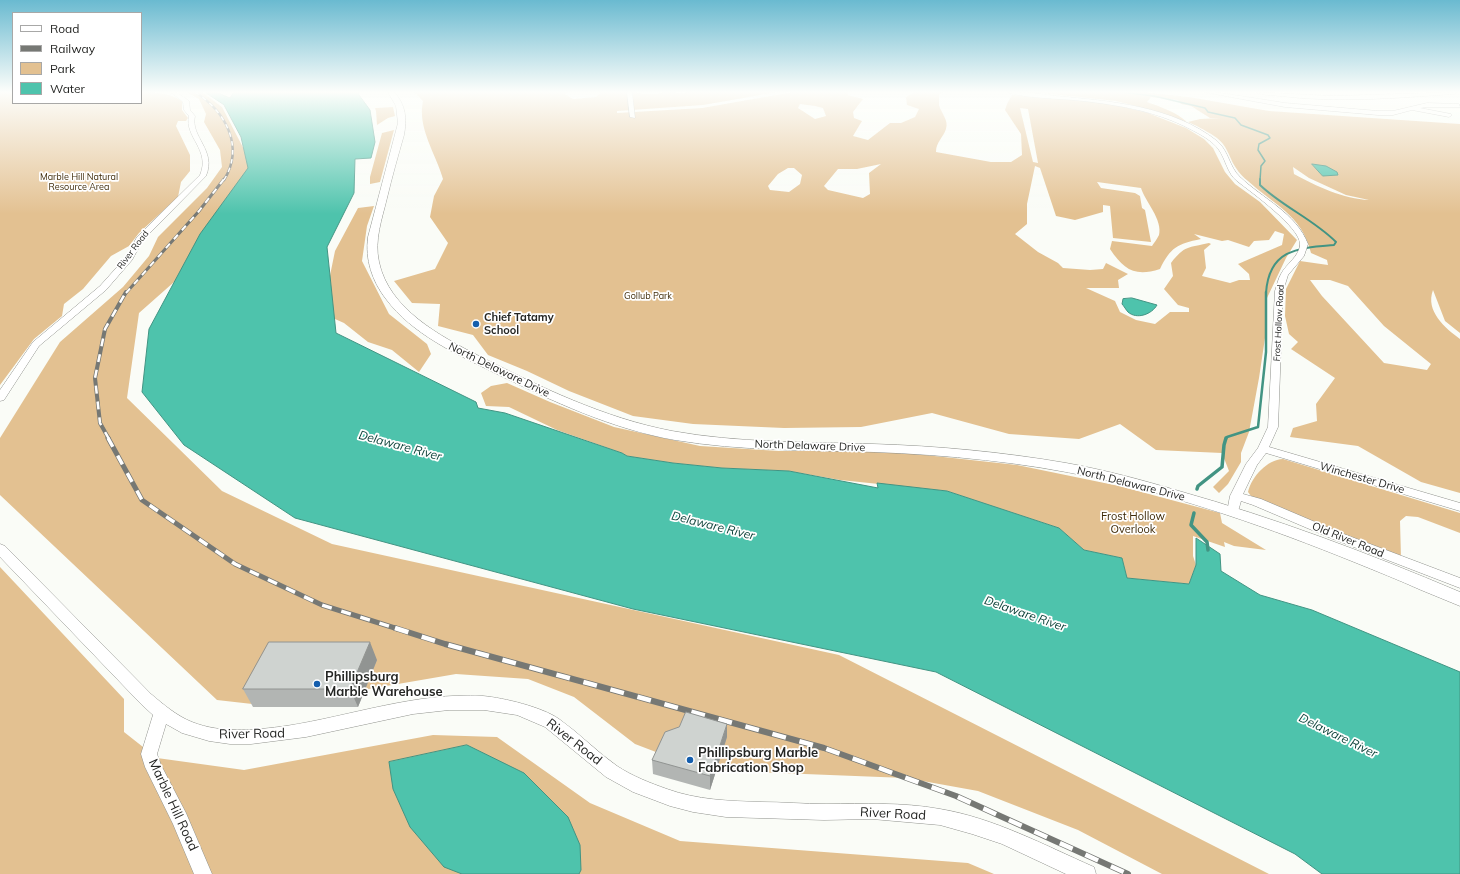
<!DOCTYPE html>
<style>
body{margin:0}
#map{position:relative;width:1460px;height:874px;overflow:hidden;background:#fafcf7;font-family:Mulish,sans-serif}
canvas{display:block}
.legend{position:absolute;left:12px;top:12px;width:130px;height:92px;box-sizing:border-box;background:#fff;border:1px solid #a8a8a7;margin:0;padding:5px 7px;list-style:none;font-size:12px;color:#252624}
.legend li{display:flex;align-items:center;gap:8px;height:20px}
.legend b{width:20px;border:1px solid #a8a8a7}
</style>
<div id="map">
<canvas width="1460" height="874"></canvas>
<ul class="legend">
<li><b style="height:5px;background:#fff"></b>Road</li>
<li><b style="height:5px;background:#767874"></b>Railway</li>
<li><b style="height:11px;background:#e3c191"></b>Park</li>
<li><b style="height:11px;background:#4ec3ac"></b>Water</li>
</ul>
</div>
<script>
const ctx = document.querySelector('canvas').getContext('2d');
ctx.lineJoin = 'round';
function paint(path, color) { ctx.fillStyle = color; ctx.fill(path, 'evenodd'); }
function stroke(path, color, width, dash) { ctx.strokeStyle = color; ctx.lineWidth = width; ctx.lineCap = dash ? 'butt' : 'round'; ctx.setLineDash(dash || []); ctx.stroke(path); }
function drawText(font, color, halo, rows, align = 'center') {
  ctx.font = font + ' Mulish,sans-serif'; ctx.lineWidth = 3.5; ctx.setLineDash([]); ctx.textBaseline = 'middle'; ctx.strokeStyle = halo; ctx.fillStyle = color; for (const [text, x, y, turn = 0] of rows) {
    ctx.save(); ctx.translate(x, y); ctx.rotate((+turn || 0) * Math.PI / 180); ctx.textAlign = isNaN(turn) ? turn : align; if (halo) ctx.strokeText(text, 0, 0); ctx.fillText(text, 0, 0); ctx.restore();
  }
}
const green = new Path2D(`
 M0,92H13V103H141V92C156,92 170,93 182,101V110L188,118L186,121H178L176,126L190,155V171L181,182L178,197L139,233L129,246L111,256L83,289L64,304L62,316L34,339L0,385Z
 M186,92H202L222,107L250,161L247,181L191,267L139,313L127,398L222,491L332,544L839,655L1269,874H1162L1078,830L978,791L906,778L703,770L635,744L574,697L528,679L456,674L270,706L217,700L0,495V438L60,342L123,287L149,256L158,237L207,188L222,167L220,150L204,122L206,114L199,99Z
 M414,92H569L565,94L573,99L596,97L601,92H635L643,94H655L665,92L686,93L687,92H778L703,105L617,111V113L702,108L793,92H848V95L863,99L853,112L854,118L862,121L853,136L868,140L890,123H901L915,117L919,109L907,105L906,97L914,92H944L939,95C939,98 939,102 939,105C941,113 949,120 946,129C943,138 936,142 936,152L991,162H1011L1022,155L1021,134L1005,110L1007,104L1012,95L1103,102L1148,113L1186,128L1204,139L1213,148L1225,172L1235,184L1260,202L1297,240L1286,258L1267,298L1265,338L1259,378L1249,432L1241,453V462L1228,484L1219,493L1213,487L1229,471L1222,453L1156,450L1120,424L1079,439L1009,434L932,413L861,427L784,428L693,424L633,416L569,391L527,371L488,355L473,335L438,326L440,304L412,303L394,281L435,269L448,243L430,217L434,196L443,179C436,154 417,128 423,101ZM800,104L815,106L823,108L826,116L815,119L798,108ZM1020,108L1028,109L1038,163L1033,162ZM881,164L869,173L870,194L863,198L828,190L824,186L838,169H857ZM1035,166L1040,168L1056,216L1075,220L1103,212V205L1110,206L1113,238L1151,242L1145,210L1142,208L1140,196L1135,193L1101,188L1097,182L1141,188C1145,201 1163,220 1159,235C1157,239 1154,243 1152,246L1112,241L1110,249C1124,270 1135,277 1160,269C1171,247 1177,244 1201,239L1194,234L1222,241L1228,240L1249,247L1254,241L1269,240L1275,231L1284,234L1282,245L1238,264L1249,274L1250,280H1239L1230,283L1202,276L1206,268L1204,250L1211,244L1209,243C1188,248 1185,245 1171,263L1173,276L1164,289L1178,305L1189,308V312H1170L1155,324L1136,320L1120,312L1115,301L1086,288H1119L1118,280L1128,274L1106,263L1103,269L1090,270L1063,268L1058,263L1038,252L1015,234L1027,224V204ZM788,168H794L802,175L800,184L789,192L770,190L768,186L778,174Z
 M1031,92H1144L1189,97L1269,111L1460,124V333L1445,321L1433,290C1425,311 1445,328 1460,339V493L1421,482L1358,446L1290,437L1293,428L1317,421L1316,404L1335,378L1291,349L1298,342L1289,334L1285,316L1286,289L1300,261L1328,265L1327,260L1311,253C1302,215 1274,205 1248,181C1244,178 1239,173 1236,168C1231,161 1229,152 1223,144C1218,136 1195,125 1188,122L1200,119L1221,118H1210L1191,106L1181,104L1178,100L1151,97L1147,102C1161,107 1176,112 1187,122L1159,112L1116,101ZM1293,167L1309,178L1346,195L1369,200C1344,199 1316,186 1294,174ZM1310,280H1330L1348,286L1384,326L1431,364L1427,370L1384,363L1322,296Z
 M393,107L395,116L388,118L377,125L376,111L375,108Z
 M394,130L380,182L370,184V177L382,133Z
 M374,206L367,226L362,261L389,314L427,344L431,354L419,372L392,350L368,342L344,323L326,315V295L335,251L358,208Z
 M507,383L550,402L614,427L700,446L779,451H888L1017,465L1119,486L1220,513L1222,523L1266,550L1234,546L1224,542L1225,547L1193,536V556L1196,565L1189,584L1127,578L1122,558L1084,550L1059,528L947,491L840,480L789,471L722,468L673,463L627,456L622,453L557,430L509,407L486,406L481,393L491,386Z
 M1283,459L1460,513V533L1418,517L1406,516L1400,521L1401,558L1251,496L1248,492C1252,476 1267,460 1283,459Z
 M0,567L124,699V732L157,758L244,770L433,735L497,737L590,803L680,841L968,863L994,874H0Z`);
const water = new Path2D(`
 M205,92H216L230,98L234,92H359V95L370,110L375,142L371,158L355,159L354,193L327,247L336,333L476,402L478,408L505,413L622,453L627,456L673,463L722,468L789,471L878,488L877,483L947,491L1059,528L1084,550L1122,558L1127,578L1189,584L1196,565V538L1220,554L1221,571L1260,595L1312,610L1460,672V874H1322L1295,854L936,672L633,609L295,518L184,445L142,392L149,329L200,234L248,168L241,137L224,105Z
 M1312,164L1326,166L1337,172L1338,175L1323,176Z
 M1132,298L1157,305C1152,314 1137,320 1128,312C1126,310 1124,306 1122,304L1123,299Z
 M467,745L524,773L568,817L580,845L581,870L579,874H462L444,867L410,827L393,789L389,762Z`);
const streamFar3 = new Path2D(`
 M1121,92L1154,96L1205,108L1208,112L1235,118L1241,125L1268,135L1270,138L1259,144L1258,150L1265,161L1261,166L1260,180`);
const streamFar2 = new Path2D(`
 M1260,179V185C1283,207 1313,219 1336,242L1334,245C1298,248 1269,249 1266,293`);
const streamFar1 = new Path2D(`
 M1226,439L1227,437L1258,427L1266,352V292`);
const stream = new Path2D(`
 M1197,489L1198,486L1222,467L1224,445L1226,438
 M1194,513L1191,525L1207,542L1208,550`);
const minor = new Path2D(`
 M171,92H176L189,101L190,110L195,116C190,137 217,150 206,176L143,240L132,260L106,290L39,346L4,400L0,401V390L33,342L100,286L126,257L137,237L200,175C211,150 184,137 189,116L184,110L183,102Z
 M627,92H632L635,118L630,117Z
 M1007,92C1023,91 1040,94 1056,96C1110,101 1173,106 1217,141C1229,151 1229,167 1240,177C1263,199 1296,213 1308,244L1304,256L1288,275L1283,291L1278,427L1269,447L1460,503V511L1266,453L1257,465L1243,494L1261,499L1341,533L1460,578V588L1333,539L1253,505L1241,501L1237,515L1233,516L1229,515L1227,512L1230,496L1246,464L1258,448L1268,427L1275,291C1277,285 1278,279 1281,274C1286,264 1300,256 1300,244C1300,227 1251,192 1237,181C1227,173 1226,160 1219,150C1213,141 1200,134 1190,129C1154,110 1113,104 1073,100C1061,99 1015,97 1007,92Z
 M1204,92H1215L1285,103L1378,111H1393L1427,103L1459,104L1460,107H1427L1420,108L1451,114L1452,115L1449,117L1412,110L1393,115H1378L1285,107Z
 M1256,92L1333,96L1457,92L1454,94C1396,98 1338,103 1280,96C1273,95 1262,96 1256,92Z
 M0,544L5,546L151,694C164,705 177,716 192,722C222,734 256,730 286,726C351,716 416,692 483,696C504,698 542,707 559,719C579,733 597,752 617,766C632,776 650,783 667,789C697,800 729,801 761,802C782,802 804,804 826,804C864,804 902,802 940,809C994,818 1044,845 1094,867L1096,874H1066L1002,844L972,834L940,825L872,819L824,820L726,817L693,812L670,806L633,792L606,777L545,727L517,715L484,710H449L413,714L306,737L251,744H230L209,741L182,733L166,724L157,754L161,765L186,813L212,874H194L173,824L145,767L141,754L153,715L141,704L0,557Z`);
const major = new Path2D(`
 M388,92H394C406,105 407,119 404,135C398,156 392,177 387,198C382,219 374,240 379,262C389,309 440,336 479,356C540,387 604,418 672,431C738,443 806,442 873,444C938,446 1002,452 1066,463C1105,470 1142,480 1179,491C1275,518 1368,553 1460,592V606C1447,601 1434,595 1421,590C1399,580 1376,571 1354,562C1270,528 1184,498 1096,478C1023,462 948,455 874,452C808,450 741,451 675,440C612,429 552,401 495,373C456,354 412,334 386,299C372,281 365,259 368,237L398,123L396,106Z`);
const railFar4 = new Path2D(`
 M195,92C225,111 245,146 224,180`);
const railFar3 = new Path2D(`
 M126,293L199,211L224,179`);
const railFar2 = new Path2D(`
 M109,439L100,423L95,378L105,329L126,292`);
const railFar1 = new Path2D(`
 M108,438L142,500L235,564L322,605L398,629`);
const rail = new Path2D(`
 M395,628L445,644L824,748L956,796L1128,874`);
const wall = new Path2D(`
 M377,660L358,707H253L243,689Z
 M727,724V737L710,790L653,774L652,760Z`);
const shadedWall = new Path2D(`
 M370,642L377,660L358,707L350,689Z
 M727,724V737L710,790V776Z`);
const building = new Path2D(`
 M269,642H370L350,689H243Z
 M686,712L727,724L710,776L652,760L665,732L679,727Z`);
const markers = [
 [476,324,4,"#145ead"],
 [317,684,4,"#145ead"],
 [690,760,4,"#145ead"]
];
const farParknames = [
 ["Marble Hill Natural",79,177],
 ["Resource Area",79,187],
 ["Gollub Park",648,296]
];
const farStreetnames = [
 ["River Road",133,250,-53],
 ["Frost Hollow Road",1279,323,-87]
];
const poiNames = [
 ["Chief Tatamy",484,318],
 ["School",484,331]
];
const streetNames = [
 ["North Delaware Drive",499,370,26],
 ["North Delaware Drive",810,446,2],
 ["Winchester Drive",1362,478,16],
 ["North Delaware Drive",1131,484,14],
 ["Old River Road",1348,540,22]
];
const parkNames = [
 ["Frost Hollow",1133,517],
 ["Overlook",1133,530]
];
const waterNames = [
 ["Delaware River",400,446,15],
 ["Delaware River",713,526,14],
 ["Delaware River",1025,614,19],
 ["Delaware River",1338,736,26]
];
const nearPoinames = [
 ["Phillipsburg",325,677],
 ["Marble Warehouse",325,692],
 ["Phillipsburg Marble",698,753],
 ["Fabrication Shop",698,768]
];
const nearStreetnames = [
 ["River Road",252,734,-1],
 ["River Road",574,742,38],
 ["Marble Hill Road",173,805,65],
 ["River Road",893,814,3]
];
paint(green, '#e3c191');
paint(water, '#4ec3ac');
stroke(water, '#429483', 1);
stroke(streamFar3, '#429483', 1.5);
stroke(streamFar2, '#429483', 2);
stroke(streamFar1, '#429483', 2.5);
stroke(stream, '#429483', 3.5);
stroke(minor, '#90928d', 1);
stroke(major, '#90928d', 1);
paint(minor, '#fff');
paint(major, '#fff');
stroke(railFar4, '#767874', 2.5);
stroke(railFar3, '#767874', 3);
stroke(railFar2, '#767874', 4);
stroke(railFar1, '#767874', 5);
stroke(rail, '#767874', 6);
stroke(railFar4, '#fff', 1.5, [4.5]);
stroke(railFar3, '#fff', 2, [6]);
stroke(railFar2, '#fff', 2.5, [8]);
stroke(railFar1, '#fff', 3.5, [10]);
stroke(rail, '#fff', 4.5, [14]);
paint(wall, '#b2b5b3');
paint(shadedWall, '#919492');
paint(building, '#cfd3d0');
stroke(building, '#919492', 1);
const sky = ctx.createLinearGradient(0, 0, 0, 214);
sky.addColorStop(0, '#6abad0');
sky.addColorStop(0.43, '#fdfefb');
sky.addColorStop(1, '#fdfefb00');
ctx.fillStyle = sky;
ctx.fillRect(0, 0, 1460, 214);
for (const [x, y, r, color] of markers) { const dot = new Path2D(); dot.arc(x, y, r, 0, 2 * Math.PI); ctx.fillStyle = color; ctx.fill(dot); stroke(dot, '#fff', 1.5); }
drawText('9px', '#3e2a08', '#fff', farParknames);
drawText('9px', '#252624', '#fff', farStreetnames);
drawText('bold 11px', '#252624', '#fff', poiNames, 'left');
drawText('11px', '#252624', '#fff', streetNames);
drawText('11px', '#3e2a08', '#fff', parkNames);
drawText('italic 12px', '#063d34', '#fff', waterNames);
drawText('bold 13px', '#252624', '#fff', nearPoinames, 'left');
drawText('13px', '#252624', '#fff', nearStreetnames);
</script>
